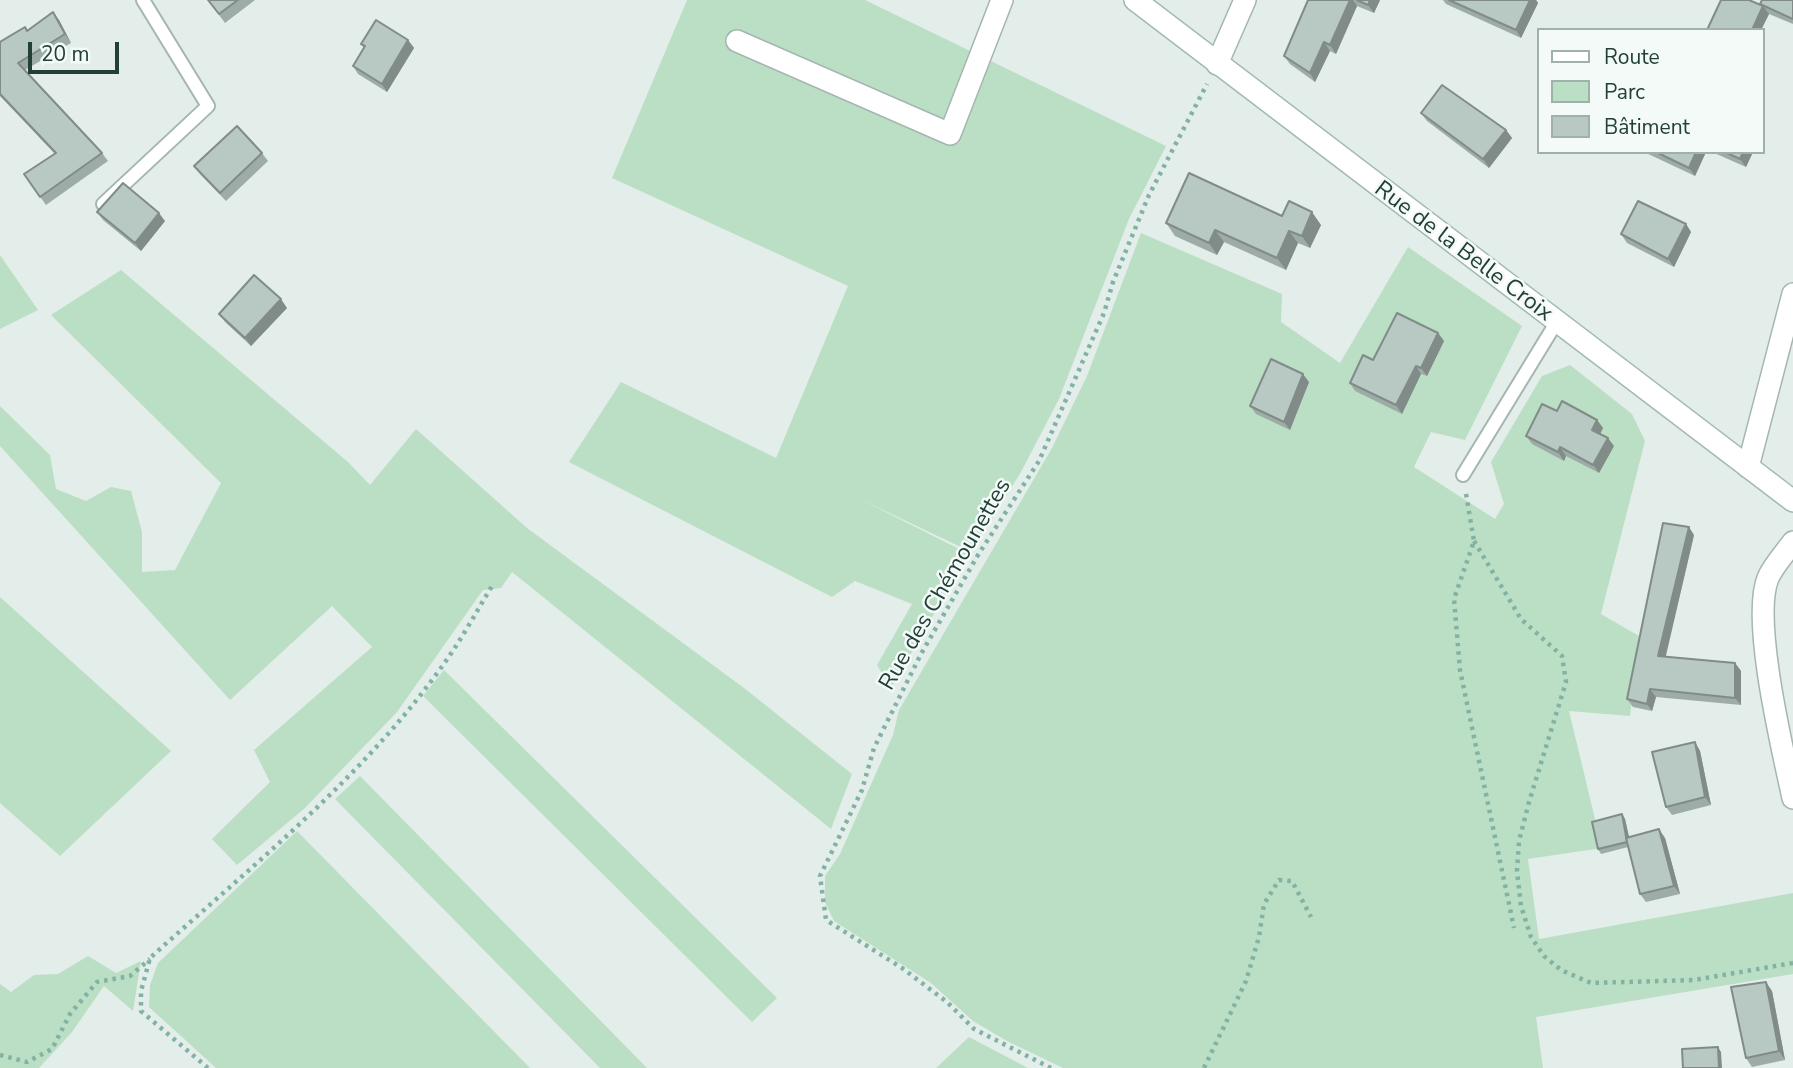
<!DOCTYPE html>
<meta charset="utf-8">
<style>
body{margin:0}
#map{position:relative;width:1793px;height:1068px;overflow:hidden;background:#e3ede9;font-family:"Nunito Sans",sans-serif}
canvas{display:block}
.legend{position:absolute;left:1537px;top:28px;width:228px;height:126px;box-sizing:border-box;background:#f4faf7;border:2px solid #a0b0ab;margin:0;padding:9px 12px;list-style:none;font-size:21px;color:#224038}
.legend li{display:flex;align-items:center;gap:14px;height:35px}
.legend b{width:35px;border:2px solid #a0b0ab}
.scale{position:absolute;left:28px;top:42px;width:91px;height:32px;box-sizing:border-box;border:4px solid #224038;border-top:0;padding-left:9px;font-size:21px;line-height:24px;white-space:nowrap;color:#224038;-webkit-text-stroke:5px #f4faf7;paint-order:stroke}
</style>
<div id="map">
<canvas width="1793" height="1068"></canvas>
<ul class="legend">
<li><b style="height:9px;background:#fff"></b>Route</li>
<li><b style="height:19px;background:#bbdfc5"></b>Parc</li>
<li><b style="height:19px;background:#b8c8c2"></b>Bâtiment</li>
</ul>
<div class="scale">20 m</div>
</div>
<script>
const ctx = document.querySelector('canvas').getContext('2d');
ctx.lineJoin = 'round';
function paint(path, color) { ctx.fillStyle = color; ctx.fill(path, 'evenodd'); }
function stroke(path, color, width, dash) { ctx.strokeStyle = color; ctx.lineWidth = width; ctx.lineCap = dash ? 'butt' : 'round'; ctx.setLineDash(dash || []); ctx.stroke(path); }
function drawText(font, color, halo, rows, align = 'center') {
  ctx.font = font + ' "Nunito Sans",sans-serif'; ctx.lineWidth = 5; ctx.setLineDash([]); ctx.textBaseline = 'middle'; ctx.strokeStyle = halo; ctx.fillStyle = color; for (const [text, x, y, turn = 0] of rows) {
    ctx.save(); ctx.translate(x, y); ctx.rotate((+turn || 0) * Math.PI / 180); ctx.textAlign = isNaN(turn) ? turn : align; if (halo) ctx.strokeText(text, 0, 0); ctx.fillText(text, 0, 0); ctx.restore();
  }
}
const green = new Path2D(`
 M687,0H865L1166,146L1129,219L1059,399L1021,472L971,552L858,498L969,554L891,688L877,665L912,604L855,581L832,597L569,462L621,382L776,458L848,286L612,178Z
 M1141,233L1282,294L1281,322L1340,363L1408,247L1522,326L1465,440L1431,432L1414,467L1495,519L1504,504L1491,462L1542,376L1570,365L1632,414L1645,441L1601,614L1639,636L1630,716L1569,711L1602,848L1528,859L1539,939L1793,893V974L1536,1017L1543,1068H1063L1007,1041L973,1021L931,983L834,921L825,902V876L840,854L893,735L899,710L1052,448L1087,376Z
 M0,255L38,310L0,329Z
 M121,270L348,462L370,485L416,429L527,528L744,688L852,774L831,829L512,572L501,588L483,590L397,712L305,808L237,865L212,839L270,782L254,750L372,647L332,606L230,700L0,446V406L50,455L56,489L86,501L111,487L131,491L142,532V572L175,570L221,483L51,315Z
 M0,597L171,751L60,856L0,803Z
 M444,670L777,998L752,1022L423,696Z
 M360,776L647,1068H600L335,799Z
 M297,831L530,1068H216L149,1007L150,985L158,963Z
 M88,956L116,973L141,961L133,1011L104,986L72,1032L39,1068H0V984L11,992L34,975L58,974Z
 M969,1037L1028,1068H936Z`);
const path = new Path2D(`
 M1466,494L1474,541L1454,599L1460,670L1514,928
 M1474,541L1521,619L1562,656L1566,682L1529,802L1519,841L1517,871L1521,906L1531,937L1544,956L1561,970L1591,983L1694,980L1793,963
 M0,1055L27,1062L52,1049L70,1014L97,982L130,976L150,959
 M208,1068L141,1011V991L150,958C254,864 370,772 450,655C465,633 478,609 492,586
 M1051,1068L974,1029L947,1002L902,968L826,920L820,876L862,790L874,748L921,654L978,555L1039,461L1104,313L1113,282L1149,195L1207,84
 M1204,1068L1246,981L1259,937L1264,904L1279,880L1292,881L1311,917`);
const lane = new Path2D(`
 M103,204L208,106L143,0
 M1463,475L1556,323`);
const street = new Path2D(`
 M737,41L950,134L1002,0
 M1217,64L1245,0
 M1748,467L1793,294
 M1793,542C1785,553 1773,566 1768,578C1751,620 1783,751 1793,798`);
const secondary = new Path2D(`
 M1135,0L1793,501`);
const wall = new Path2D(`
 M208,0H255L225,23Z
 M1308,0H1380L1374,13L1357,6L1336,54L1330,51L1315,82L1290,64L1284,56Z
 M1443,0H1536L1538,3L1521,38L1446,4Z
 M1793,0V24L1769,14L1761,30H1707L1761,5Z
 M59,20L71,43L25,70L102,153L108,161L46,205L24,174L55,154L0,96V42L27,31Z
 M408,40L414,48L387,92L358,74L353,66L364,48L361,44Z
 M1421,113L1506,130L1512,138L1489,168L1427,121Z
 M1644,152H1706L1695,176Z
 M1712,152H1753L1746,167Z
 M262,153L268,161L226,201L200,174L194,166Z
 M97,212L165,221L141,251L103,220Z
 M1282,216L1321,225L1310,248L1298,243L1286,270L1224,242L1217,255L1175,236L1166,223Z
 M1686,224L1691,232L1674,267L1627,243L1621,234Z
 M287,308L251,346L225,322L219,314Z
 M1438,333L1444,341L1427,376L1421,374L1402,414L1355,391L1350,383L1373,360Z
 M1309,382L1290,430L1256,414L1250,406Z
 M1557,411L1597,420L1603,428L1600,434L1614,446L1599,473L1566,456L1564,461L1532,444L1526,436Z
 M1694,535L1665,657L1735,663L1741,671V705L1656,697L1652,711L1633,707L1627,699Z
 M1695,742L1700,751L1711,805L1672,815L1666,807Z
 M1622,814L1625,819L1629,837L1665,838L1680,894L1646,902L1640,894L1628,847L1601,854L1598,849Z
 M1772,991L1785,1060L1752,1067L1746,1058Z`);
const shadedWall = new Path2D(`
 M1350,0H1353L1357,6L1336,54L1330,45Z
 M1370,0H1380L1374,13L1368,5Z
 M1530,0H1536L1538,3L1521,38L1516,30Z
 M1763,6L1769,14L1761,30H1752Z
 M53,12L59,20L71,43L65,34Z
 M408,40L414,48L387,92L382,84Z
 M1324,42L1330,51L1315,82L1310,73Z
 M1506,130L1512,138L1489,168L1483,159Z
 M1696,152H1706L1695,176L1689,168Z
 M1743,152H1753L1746,167L1740,159Z
 M1312,212L1321,225L1310,248L1302,236Z
 M159,213L165,221L141,251L135,243Z
 M1686,224L1691,232L1674,267L1668,259Z
 M1215,230L1224,242L1217,255L1209,243Z
 M1289,231L1298,243L1286,270L1277,258Z
 M281,299L287,308L251,346L245,338Z
 M1438,333L1444,341L1427,376L1421,368Z
 M1416,366L1421,374L1402,414L1396,405Z
 M1303,374L1309,382L1290,430L1284,422Z
 M1597,420L1603,428L1598,438L1592,430Z
 M1608,438L1614,446L1599,473L1593,465Z
 M1560,447L1566,456L1564,461L1558,452Z
 M1689,527L1694,535L1664,664L1658,656Z
 M1735,663L1741,671V705L1735,698Z
 M1650,689L1656,697L1652,711L1647,704Z
 M1695,742L1700,751L1711,805L1705,797Z
 M1622,814L1625,819L1631,846L1628,842Z
 M1659,829L1665,838L1680,894L1674,886Z
 M1766,982L1772,991L1785,1060L1779,1051Z
 M1718,1047L1721,1052L1722,1068H1719Z`);
const building = new Path2D(`
 M208,0H238L219,14Z
 M1308,0H1350L1330,45L1324,42L1310,73L1284,56Z
 M1357,0H1370L1368,5Z
 M1449,0H1530L1516,30Z
 M1721,0H1749L1763,6L1752,30H1707Z
 M1762,0H1793V19L1760,4Z
 M53,12L65,34L18,63L102,153L40,197L24,174L56,153L0,94V42L25,27L27,31Z
 M376,20L408,40L382,84L353,66L365,46L361,44Z
 M1442,85L1506,130L1483,159L1421,113Z
 M237,126L262,153L220,193L194,166Z
 M1656,152H1696L1689,168Z
 M1725,152H1743L1740,159Z
 M1189,173L1282,216L1289,201L1312,212L1302,236L1289,231L1277,258L1215,230L1209,243L1166,223Z
 M123,183L159,213L135,243L97,212Z
 M1638,201L1686,224L1668,259L1621,234Z
 M254,275L281,299L245,338L219,314Z
 M1397,313L1438,333L1421,368L1416,366L1396,405L1350,383L1363,355L1373,360Z
 M1271,359L1303,374L1284,422L1250,406Z
 M1562,401L1597,420L1592,430L1608,438L1593,465L1560,447L1558,452L1526,436L1542,404L1557,411Z
 M1663,523L1689,527L1658,656L1735,663V698L1650,689L1647,704L1627,699Z
 M1695,742L1705,797L1666,807L1652,752Z
 M1622,814L1627,842L1598,849L1592,822Z
 M1659,829L1674,886L1640,894L1626,838Z
 M1766,982L1779,1051L1746,1058L1731,987Z
 M1718,1047L1719,1068H1683L1682,1049Z`);
const streetNames = [
 ["Rue de la Belle Croix",1463,252,37],
 ["Rue des Chémounettes",946,585,-60]
];
paint(green, '#bbdfc5');
stroke(lane, '#a5b6b0', 16);
stroke(street, '#a5b6b0', 24);
stroke(secondary, '#a1bab1', 24);
stroke(path, '#82b2a3', 4.5, [3.5, 5]);
stroke(lane, '#fff', 12);
stroke(street, '#fff', 21);
stroke(secondary, '#fff', 21);
paint(wall, '#9eaca7');
paint(shadedWall, '#818c88');
paint(building, '#b8c8c2');
stroke(building, '#818c88', 2);
drawText('23px', '#224038', '#f4faf7', streetNames);
</script>
